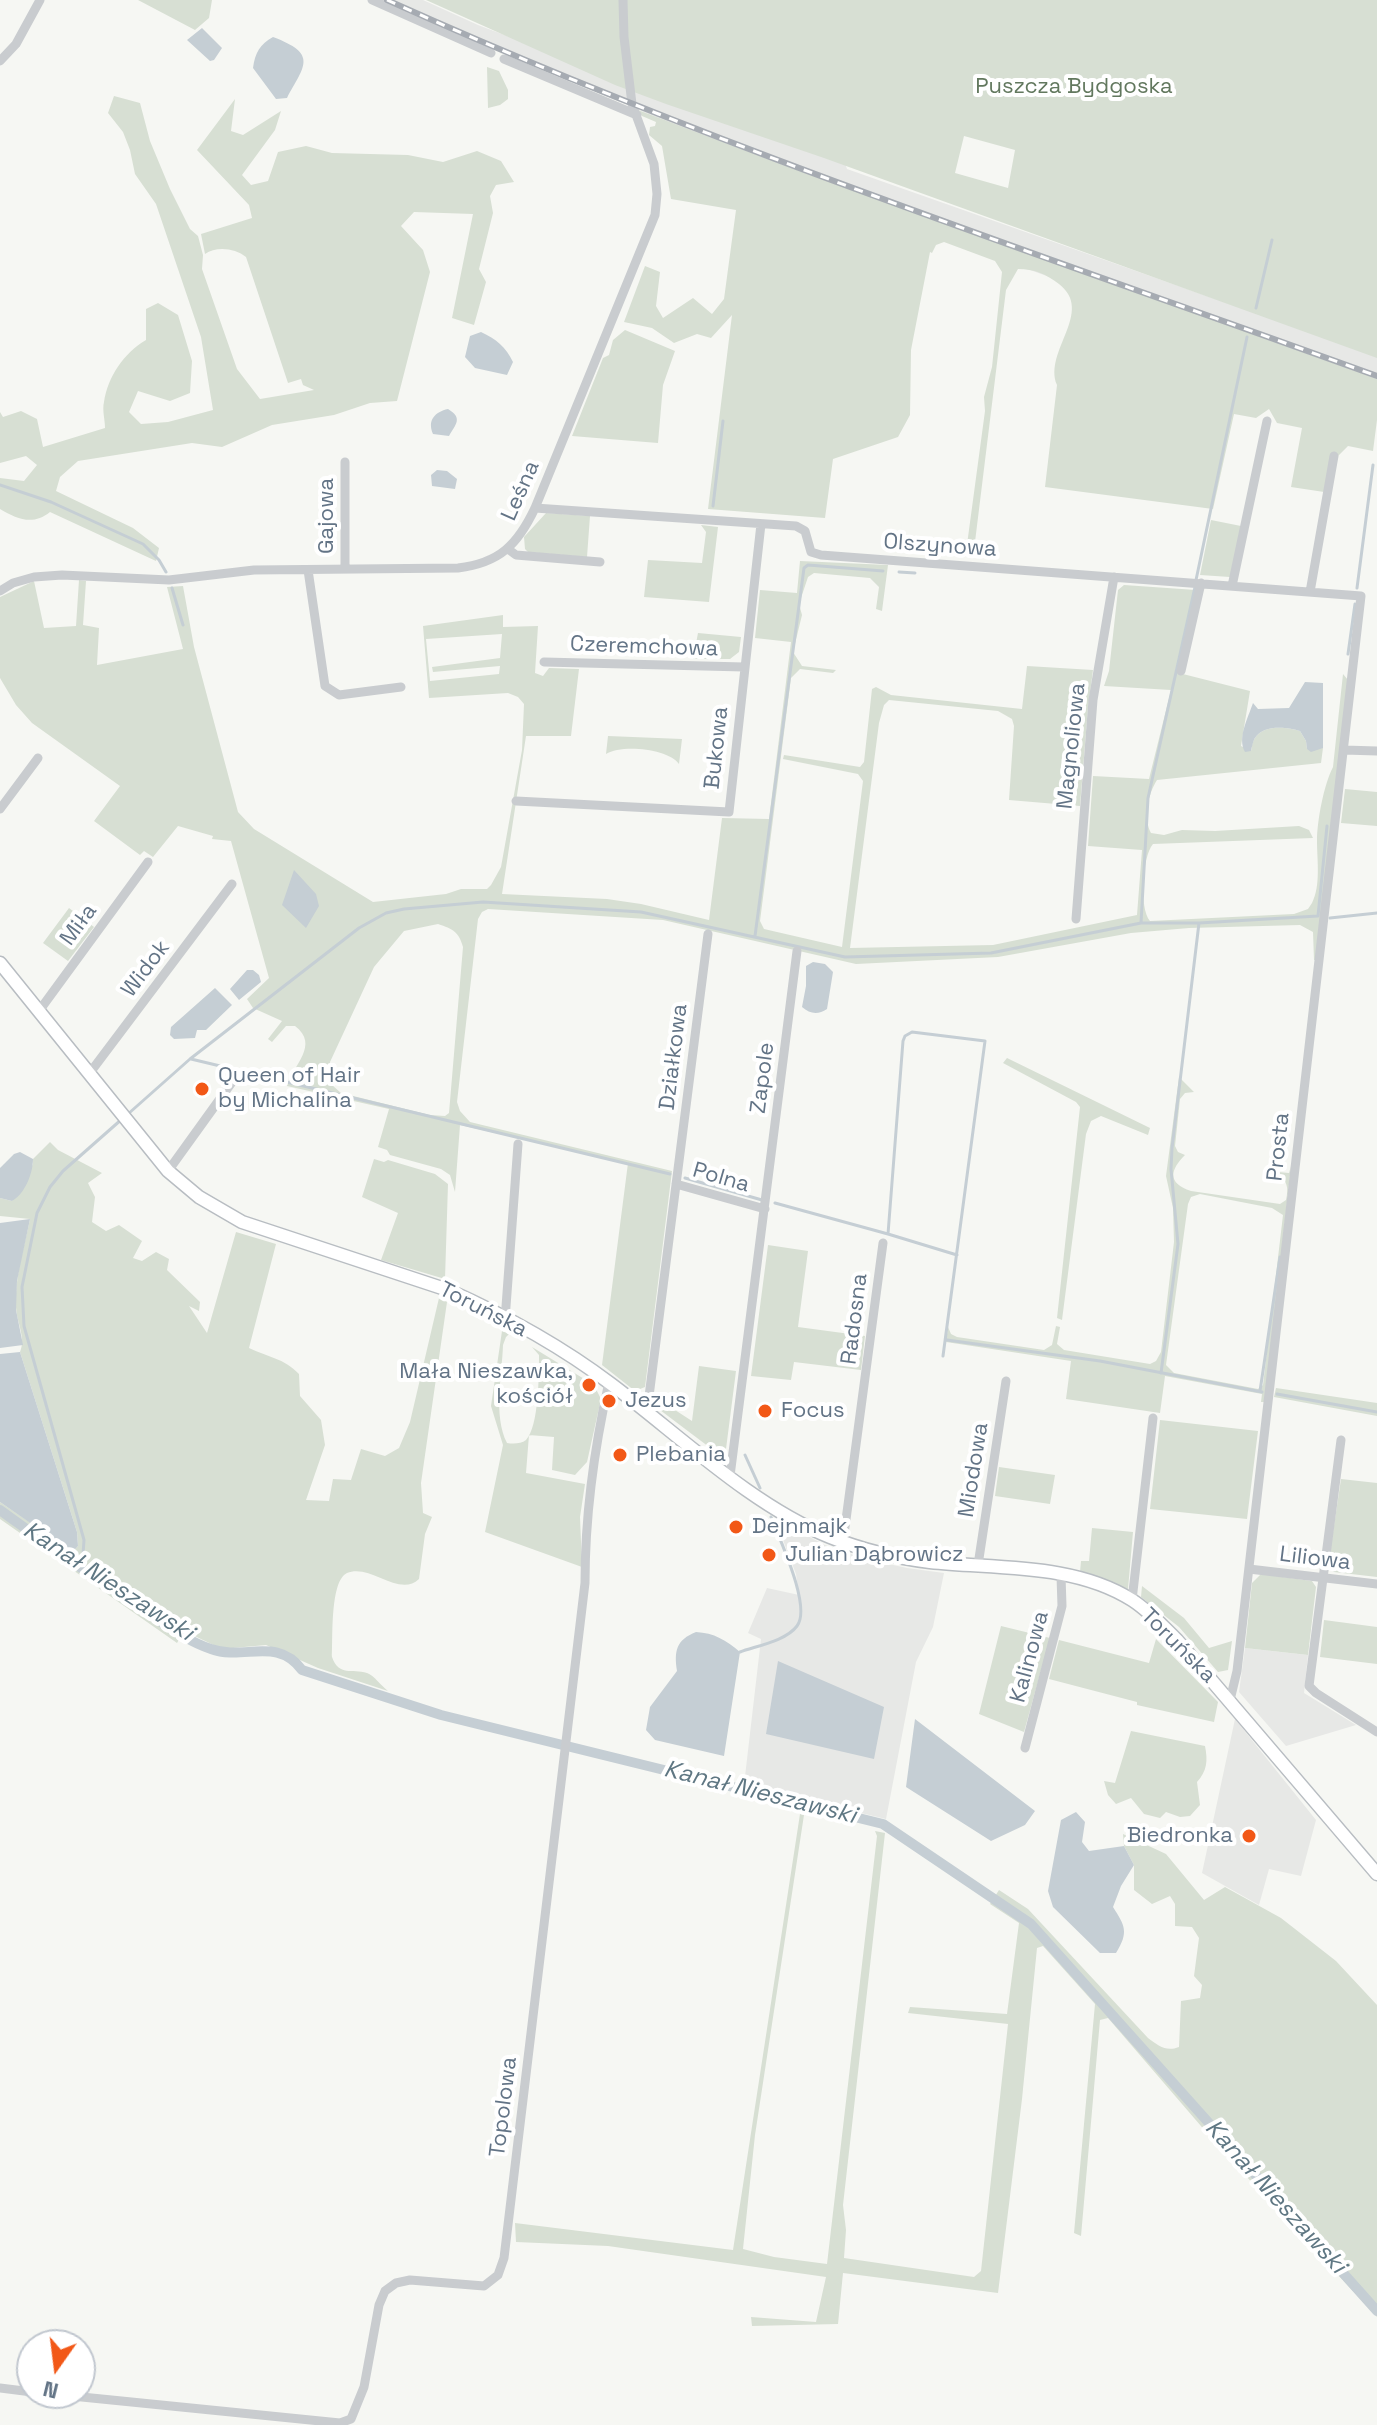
<!DOCTYPE html>
<meta charset="utf-8">
<style>
body{margin:0}
#map{position:relative;width:1377px;height:2425px;overflow:hidden;background:#f6f7f3;font-family:"Space Grotesk",sans-serif}
canvas{display:block}
.north{position:absolute;left:16px;top:2329px;width:80px;height:80px;box-sizing:border-box;background:#fff;border:2px solid #c1c7cf;border-radius:50%;rotate:194deg;font-size:22px;font-weight:700;line-height:32px;text-align:center;color:#637486}
.north::after{content:'';display:block;margin:auto;width:28px;height:36px;background:#f25817;clip-path:polygon(50% 0,100% 100%,50% 72%,0 100%)}
</style>
<div id="map">
<canvas width="1377" height="2425"></canvas>
<div class="north">N</div>
</div>
<script>
const ctx = document.querySelector('canvas').getContext('2d');
ctx.lineJoin = 'round';
function paint(path, color) { ctx.fillStyle = color; ctx.fill(path, 'evenodd'); }
function stroke(path, color, width, dash) { ctx.strokeStyle = color; ctx.lineWidth = width; ctx.lineCap = dash ? 'butt' : 'round'; ctx.setLineDash(dash || []); ctx.stroke(path); }
function drawText(font, color, halo, rows, align = 'center') {
  ctx.font = font + ' "Space Grotesk",sans-serif'; ctx.lineWidth = 8; ctx.setLineDash([]); ctx.textBaseline = 'middle'; ctx.strokeStyle = halo; ctx.fillStyle = color; for (const [text, x, y, turn = 0] of rows) {
    ctx.save(); ctx.translate(x, y); ctx.rotate((+turn || 0) * Math.PI / 180); ctx.textAlign = isNaN(turn) ? turn : align; if (halo) ctx.strokeText(text, 0, 0); ctx.fillText(text, 0, 0); ctx.restore();
  }
}
const built = new Path2D(`
 M376,0H423L478,25L568,59L839,145L847,169L1377,356V396L664,137L665,121Z
 M775,1519L825,1545L866,1559L907,1568L944,1573L933,1627L916,1662L886,1819L744,1785L761,1639L748,1633L767,1588L799,1595L796,1574Z
 M1245,1648L1308,1655L1304,1693L1356,1725L1286,1746L1239,1692Z
 M1235,1719L1316,1820L1301,1876L1269,1869L1259,1905L1202,1873Z`);
const green = new Path2D(`
 M138,0H212L209,18L195,30Z
 M426,0H1377V358L824,158L666,104L615,85ZM964,136L1015,150L1008,188L955,173Z
 M487,67L499,71L508,90V99L500,105L488,108Z
 M114,96L140,103L150,141L170,189L190,229L198,236L203,255L202,269L237,369L260,399L314,390L303,385L301,379L288,383L246,257C235,248 216,246 205,254L201,234L252,218L249,205L197,150L235,99L231,131L243,135L281,111L275,130L242,175L251,185L268,181L278,152L306,146L332,153L408,155L443,162L477,151L501,161L514,182L496,185L490,196L493,213L479,269L486,282L474,325L452,318L473,214L414,212L401,226L423,250L430,272L397,401L370,403L334,415L272,425L222,447L192,443L78,461L60,477L56,491L133,528L159,548L156,561L50,512C33,526 17,519 0,509V478L24,481L37,465L26,456L0,463V412L3,417L21,411L37,419L43,447L105,428C105,420 102,410 104,402C108,376 124,353 146,340V309L158,303L178,315L192,361L190,393L170,401L138,391L129,412L141,424L168,422L213,410L201,337L156,204L135,174L130,150L123,132L108,113Z
 M638,110L807,174L1377,379V420L1373,451L1348,446L1338,456L1324,492L1291,487L1302,428L1277,423L1269,409L1256,418L1234,414L1213,509L1045,487L1057,385C1043,351 1095,312 1059,284C1046,274 1034,269 1018,269L1006,290L974,550L966,552L985,411L984,397L992,367L1002,272L995,261L944,242L936,245L932,253L930,252L911,350L910,415L898,437L833,459L825,518L708,509L732,315L711,338L697,334L674,343L652,328L624,322L645,266L660,272L656,306L663,318L693,298L712,314L724,299L736,210L671,199L662,146L649,135L650,127L655,126L656,122L642,116Z
 M625,330L675,351L663,385L658,443L572,436L603,358L609,355L613,340Z
 M546,513L590,516L587,557L528,552L525,549L524,537Z
 M1211,520L1241,526L1230,577L1200,575Z
 M701,525L718,527L709,602L644,597L648,560L702,563L706,532Z
 M800,561L888,565L882,611L876,609L879,587L870,578L814,573L808,577L799,604L802,615L793,652L802,666L836,670L833,673L800,669L791,678L760,921L764,929L842,947L863,781L858,774L783,759L784,755L860,767L864,762L872,689L876,687L891,695L1022,709L1027,666L1093,670L1088,708L1080,806L1009,800L1014,726L1012,719L998,711L889,700L884,705L879,723L850,948L993,945L1137,915L1142,850L1088,846L1093,776L1149,779L1171,690L1104,686L1109,671L1118,590L1124,585L1196,590L1175,672L1250,691L1241,746L1251,751C1252,747 1252,742 1255,738C1263,724 1288,727 1300,731L1306,741L1307,749L1323,748L1321,763L1157,780C1148,794 1143,818 1151,833L1164,835L1182,830L1215,831L1299,826L1309,830L1313,838L1153,844C1142,857 1139,908 1150,921L1294,914L1308,909L1312,903C1321,885 1317,860 1317,841C1317,821 1324,784 1333,767L1343,674L1348,680L1317,960H1314L1313,932L1300,925L1189,928L1131,933L998,957L856,964L663,920L488,909L482,912L478,919L457,1102L460,1111L470,1122L672,1171L645,1387L635,1391L602,1365L628,1163L460,1125L455,1192L450,1175L441,1169L390,1155L387,1150L378,1147L389,1109L287,1086C293,1065 320,1045 295,1026H286L272,1042L268,1039L282,1021L253,1008L247,999L269,978L231,841L212,839L213,836L178,826L153,857L144,851L140,855L94,821L120,786L32,723L16,705L0,678V597L34,581L44,628L76,626L79,580L86,581L83,625L99,628L97,665L183,649L167,587L183,586L194,647L238,812L254,829L373,902L446,894L461,889H487L491,885L501,867L522,750L524,704L518,697L508,693L429,698L423,626L503,615V627L538,626L535,673L543,676L549,668L579,669L571,736H526L502,894L607,899L641,904L709,920L722,818L769,819L791,642L755,638L760,590L797,593ZM502,634L500,658L432,667L433,672L500,666L499,674L430,681L426,639ZM438,924C453,929 459,932 463,947L449,1113L445,1116L430,1115L341,1093L332,1085L330,1062L374,967L404,931Z
 M698,633L741,637L739,652L730,659H693Z
 M608,736L682,739L679,764C669,749 622,744 606,754Z
 M1345,789L1377,792V826L1341,823Z
 M69,908L94,927L68,961L43,943Z
 M1007,1058L1150,1128L1148,1135L1101,1116L1091,1121L1086,1134L1062,1320L1057,1318L1080,1107L1076,1102L1003,1063Z
 M1179,1077L1194,1092L1185,1093L1180,1099L1175,1146L1178,1152L1185,1155C1170,1170 1167,1183 1191,1191L1280,1204L1286,1200C1289,1187 1287,1182 1278,1172L1289,1173L1291,1166L1265,1402H1261L1262,1394L1165,1376L1160,1413L1066,1399L1071,1361L946,1342L948,1327L951,1334L957,1337L1044,1350L1052,1345L1056,1326L1060,1327L1057,1344L1064,1350L1150,1364L1156,1361L1161,1352L1174,1242L1173,1208L1166,1176ZM1200,1194L1272,1208L1283,1215L1263,1385L1258,1389L1174,1373L1166,1365L1188,1204L1191,1197Z
 M50,1142L58,1150L102,1173L88,1183L95,1197L92,1222L106,1231L119,1225L142,1241L133,1258L142,1261L156,1252L169,1259L167,1270L200,1302L199,1311L189,1306L207,1333L236,1232L276,1244L249,1348C267,1357 284,1358 299,1374L300,1396L321,1420L325,1445L306,1500L329,1501L333,1479L351,1480L361,1449L385,1456L399,1448L410,1422L439,1298L447,1302L421,1483L423,1513L432,1517L425,1534L419,1579C399,1598 370,1563 347,1573C330,1581 333,1638 332,1657C339,1677 352,1668 367,1673C374,1675 381,1686 388,1691L318,1668L266,1645L222,1649L184,1631L177,1643L0,1519V1502L72,1551L78,1546L77,1532L20,1352C26,1338 17,1323 16,1308C14,1279 24,1248 30,1219L0,1216V1198L12,1201L33,1164V1159Z
 M374,1159L384,1162L388,1160L435,1174L448,1184L445,1279L381,1260L398,1213L362,1197Z
 M768,1245L808,1251L798,1327L865,1336L861,1370L794,1362L791,1380L751,1376Z
 M502,1331L509,1334L506,1337L503,1345C502,1376 493,1415 507,1443C513,1444 521,1444 526,1440C539,1427 539,1373 539,1355L532,1347L594,1385L601,1399L587,1462L575,1475L552,1470L554,1437L529,1435L526,1473L585,1484L580,1517L582,1567L485,1532L503,1445L491,1406Z
 M699,1366L736,1371L726,1449L717,1453L660,1410L658,1399L692,1421Z
 M1276,1388L1377,1403V1416L1274,1397Z
 M1160,1420L1258,1431L1247,1519L1150,1509Z
 M999,1467L1055,1475L1050,1504L995,1496Z
 M1341,1479L1377,1483V1577L1334,1572L1328,1566Z
 M1092,1528L1133,1532L1128,1589L1080,1572L1081,1561H1089Z
 M1261,1574L1312,1581L1316,1587L1308,1655L1245,1648L1252,1583Z
 M1142,1586L1184,1618L1209,1648L1232,1641L1228,1670L1218,1672L1179,1627L1141,1597Z
 M1324,1620L1377,1627V1664L1320,1657Z
 M1001,1626L1050,1638L1024,1732L979,1714Z
 M1156,1639L1218,1702L1214,1722L1137,1705V1702L1049,1679L1059,1640L1149,1663Z
 M1131,1731L1205,1746C1208,1761 1207,1771 1197,1782L1200,1805L1190,1816L1180,1817L1166,1812L1160,1818L1144,1814L1131,1798L1116,1804L1108,1795L1104,1781L1115,1783Z
 M800,1814L804,1815L755,2135L743,2249L774,2257L827,2264L877,1836L875,1831L885,1833L843,2205L846,2230L844,2258L974,2277L981,2271L1008,2024L908,2013L910,2007L1007,2014L1019,1923L990,1904L999,1890L1028,1909L1148,2038C1159,2046 1166,2052 1179,2047L1181,2001L1200,1998L1202,1985L1194,1976L1199,1938L1192,1927L1175,1926V1904L1170,1896L1152,1904L1134,1890V1865L1124,1846L1123,1834L1166,1854L1204,1900L1225,1887L1281,1918L1336,1961L1377,2005V2317L1219,2147L1108,2018L1100,2020L1081,2236L1074,2233L1095,2004L1043,1946L1037,1948L1022,2099L998,2293L843,2273L838,2324L752,2326L751,2317L816,2322L826,2277L608,2246L516,2242L515,2223L733,2250Z`);
const water = new Path2D(`
 M202,28L222,48L214,60L210,61L187,40Z
 M273,37C318,54 305,65 287,98L276,99L253,68C255,53 260,44 273,37Z
 M481,332C496,339 506,347 513,362L507,375L475,368L465,357L470,336Z
 M448,409C463,418 456,424 449,436L433,434C427,420 435,412 448,409Z
 M437,470L447,471L457,479L455,489L432,486L431,475Z
 M1305,682L1323,683V748L1311,752L1307,749L1306,741L1300,731C1288,727 1263,724 1255,738C1254,738 1251,750 1251,751L1245,752C1237,738 1248,718 1253,703L1258,709L1289,708Z
 M294,870L316,894L319,906L306,928L282,905Z
 M813,962L825,964L833,972L827,1009C818,1015 810,1014 802,1007L806,986V966Z
 M247,970H253L259,975L261,982L239,1000L230,989Z
 M215,988L232,1005L206,1030H197L195,1038L174,1039L170,1035L171,1027Z
 M20,1152L33,1159C33,1173 25,1194 12,1201L0,1198V1168L14,1154Z
 M30,1219L17,1281L16,1310L23,1345L0,1348V1223Z
 M20,1352L77,1532L78,1546L72,1552L0,1502V1354Z
 M696,1632C714,1633 726,1640 740,1652L724,1756L655,1740L646,1730L650,1707L677,1671C674,1651 676,1640 696,1632Z
 M778,1661L884,1707L874,1759L766,1734Z
 M915,1719L1035,1811L1025,1825L991,1841L906,1787Z
 M1076,1812L1085,1822L1082,1842L1089,1851L1124,1846L1134,1865L1121,1886L1113,1907C1125,1926 1129,1932 1116,1953H1100L1053,1907L1048,1891L1061,1820Z`);
const stream = new Path2D(`
 M1256,308L1272,240
 M0,485L51,502L143,544L159,560L166,572
 M713,506L723,421
 M899,572L915,573
 M1196,580L1247,337
 M172,588L183,625
 M1357,588L1373,465
 M1348,654L1355,604
 M1330,918L1377,913
 M1141,923H1199L1172,1148L1171,1169L1178,1244L1161,1373
 M1199,923L1318,916L1327,826
 M755,936L804,568L808,565L883,571
 M191,1059L670,1174
 M128,1114L190,1059L359,928L386,913L404,909L483,902L641,912L845,957L991,953L1141,923L1148,798L1195,587
 M685,1178L762,1200
 M775,1203L888,1234
 M947,1340L1100,1361L1262,1392
 M943,1356L985,1041L912,1032L905,1036L903,1041L888,1234L957,1255
 M1260,1391L1280,1257
 M1277,1394L1377,1412
 M745,1455L760,1488
 M82,1569L84,1540L24,1326L22,1287L37,1213L50,1187L63,1171L122,1119
 M740,1652C756,1646 786,1641 797,1626C812,1607 779,1538 771,1517`);
const canal = new Path2D(`
 M0,1510C47,1544 93,1578 142,1609C164,1623 186,1641 211,1649C244,1661 277,1636 302,1670L441,1715L883,1824L1031,1924L1377,2311`);
const minor = new Path2D(`
 M372,0L491,53
 M504,59L637,115
 M0,61L16,44L40,0
 M535,508L796,526L805,531L811,552L821,555L1361,596L1237,1671L1230,1700
 M508,549L516,555L600,562
 M345,569V462
 M308,570L325,686L339,695L401,687
 M1232,586L1267,421
 M0,591L13,583L34,577L62,575L169,580L254,570L458,568C500,563 518,544 535,508L655,215L657,194L654,164L632,104L624,37L623,0
 M1310,592L1334,456
 M544,662L744,667
 M1181,671L1201,583
 M1344,750L1377,751
 M516,801L729,812L761,524
 M0,809L38,758
 M1076,919L1093,700L1114,577
 M39,1011L148,862
 M89,1074L232,884
 M168,1171L235,1078
 M676,1184L765,1209
 M505,1320L518,1144
 M647,1412L708,934
 M1341,1440L1309,1686L1316,1693L1377,1732
 M730,1476L797,951
 M843,1542L883,1243
 M978,1565L1006,1381
 M1249,1569L1377,1584
 M1132,1600L1153,1418
 M1025,1748L1062,1606L1061,1576
 M0,2388L32,2392
 M42,2393L340,2423L351,2419L364,2387L379,2305L385,2291L396,2283L410,2280L484,2286L498,2275L504,2258L585,1583C585,1514 594,1449 609,1382`);
const secondary = new Path2D(`
 M0,963L168,1171L199,1197L242,1222L448,1290C504,1315 562,1347 611,1384C679,1435 752,1506 830,1537C862,1550 896,1558 930,1562C996,1569 1074,1563 1132,1600C1149,1611 1163,1626 1177,1640L1377,1874`);
const rail = new Path2D(`
 M387,0C709,145 1045,256 1377,376`);
const markers = [
 [202,1089,8,"#f25817"],
 [589,1385,8,"#f25817"],
 [609,1401,8,"#f25817"],
 [765,1411,8,"#f25817"],
 [620,1455,8,"#f25817"],
 [736,1527,8,"#f25817"],
 [769,1555,8,"#f25817"],
 [1249,1836,8,"#f25817"]
];
const parkNames = [
 ["Puszcza Bydgoska",1074,87]
];
const streetNames = [
 ["Leśna",521,491,-66],
 ["Gajowa",327,516,-90],
 ["Olszynowa",940,546,4],
 ["Czeremchowa",644,647,2],
 ["Magnoliowa",1072,746,-84],
 ["Bukowa",717,748,-84],
 ["Miła",79,925,-54],
 ["Widok",146,969,-53],
 ["Działkowa",674,1057,-83],
 ["Zapole",763,1078,-83],
 ["Prosta",1279,1147,-84],
 ["Polna",721,1178,16],
 ["Toruńska",483,1310,27],
 ["Radosna",855,1319,-83],
 ["Miodowa",974,1470,-81],
 ["Liliowa",1315,1559,7],
 ["Toruńska",1178,1646,45],
 ["Kalinowa",1030,1657,-75],
 ["Topolowa",504,2107,-83]
];
const poiNames = [
 ["Queen of Hair",218,1076],
 ["by Michalina",218,1101],
 ["Mała Nieszawka,",573,1372,"right"],
 ["kościół",573,1397,"right"],
 ["Jezus",625,1401],
 ["Focus",781,1411],
 ["Plebania",636,1455],
 ["Dejnmajk",752,1527],
 ["Julian Dąbrowicz",785,1555],
 ["Biedronka",1233,1836,"right"]
];
const waterNames = [
 ["Kanał Nieszawski",108,1582,33],
 ["Kanał Nieszawski",760,1793,14],
 ["Kanał Nieszawski",1275,2197,48]
];
paint(built, '#e7e8e6');
paint(green, '#d7dfd3');
paint(water, '#c5ced4');
stroke(stream, '#c5ced4', 3);
stroke(canal, '#c5ced4', 10);
stroke(secondary, '#b8bdc2', 15);
stroke(minor, '#c9cccf', 9);
stroke(secondary, '#fff', 12);
stroke(rail, '#a6abb2', 6);
stroke(rail, '#fff', 3, [9]);
for (const [x, y, r, color] of markers) { const dot = new Path2D(); dot.arc(x, y, r, 0, 2 * Math.PI); ctx.fillStyle = color; ctx.fill(dot); stroke(dot, '#fff', 3); }
drawText('22px', '#62785e', '#fff', parkNames);
drawText('22px', '#637486', '#fff', streetNames);
drawText('22px', '#637486', '#fff', poiNames, 'left');
drawText('italic 24px', '#5f7783', '#fff', waterNames);
</script>
